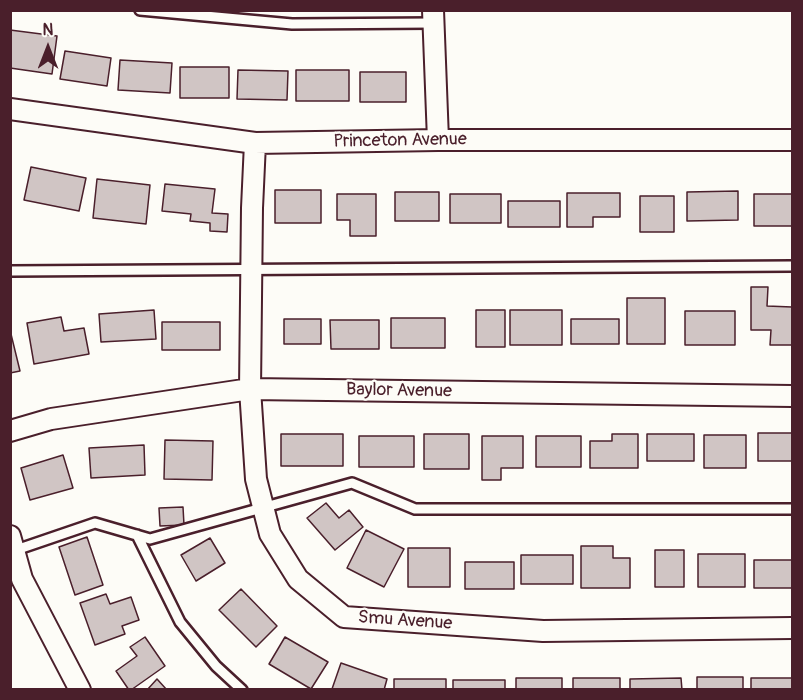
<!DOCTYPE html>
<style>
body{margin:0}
#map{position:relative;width:803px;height:700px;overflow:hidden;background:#fdfcf7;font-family:Pangolin,sans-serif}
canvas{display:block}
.frame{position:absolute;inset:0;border:12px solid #4a1f2b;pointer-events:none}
.north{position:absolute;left:18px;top:18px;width:60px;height:60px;-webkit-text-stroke:4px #fdfcf7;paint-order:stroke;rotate:0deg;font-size:16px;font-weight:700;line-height:24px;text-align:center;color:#4a1f2b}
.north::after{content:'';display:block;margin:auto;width:21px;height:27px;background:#4a1f2b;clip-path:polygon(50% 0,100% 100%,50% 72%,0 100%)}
</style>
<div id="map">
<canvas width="803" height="700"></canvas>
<div class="frame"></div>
<div class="north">N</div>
</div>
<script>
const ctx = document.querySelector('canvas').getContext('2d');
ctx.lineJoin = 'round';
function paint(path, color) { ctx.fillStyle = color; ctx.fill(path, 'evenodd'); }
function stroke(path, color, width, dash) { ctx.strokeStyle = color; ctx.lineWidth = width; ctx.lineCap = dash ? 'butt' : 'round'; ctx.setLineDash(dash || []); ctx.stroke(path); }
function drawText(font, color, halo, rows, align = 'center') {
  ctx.font = font + ' Pangolin,sans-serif'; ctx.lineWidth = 4.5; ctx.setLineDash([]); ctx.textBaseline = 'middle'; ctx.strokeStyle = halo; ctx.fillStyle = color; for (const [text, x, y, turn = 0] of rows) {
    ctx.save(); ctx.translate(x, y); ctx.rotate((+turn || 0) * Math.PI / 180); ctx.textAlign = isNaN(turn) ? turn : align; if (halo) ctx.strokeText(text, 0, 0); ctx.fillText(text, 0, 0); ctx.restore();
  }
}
const building = new Path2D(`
 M10,30L57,36L52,74L10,68Z
 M65,51L111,58L107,86L60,79Z
 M120,60L172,63L170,93L118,90Z
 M180,67H229V98H180Z
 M238,70L288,71L287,100L237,99Z
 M296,70H349V101H296Z
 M360,72H406V102H360Z
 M31,167L86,178L79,211L24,200Z
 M97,179L150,185L146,224L93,218Z
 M165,184L215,189L212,213L228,214L227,232L210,231V223L190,221L191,214L162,211Z
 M275,190H321V223H275Z
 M738,191V220L687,221V192Z
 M395,192H439V221H395Z
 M567,193H620V217H593V227H567Z
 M337,194H376V236H350V220H337Z
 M450,194H501V223H450Z
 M754,194H792V226H754Z
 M640,196H674V232H640Z
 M508,201H560V227H508Z
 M751,287H768L767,306L792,307V345H770L771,330H751Z
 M627,298H665V344H627Z
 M154,310L156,339L101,342L99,314Z
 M476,310H505V347H476Z
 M510,310H562V345H510Z
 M685,311H735V345H685Z
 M61,317L64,331L84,328L89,354L34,364L27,323Z
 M391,318H445V348H391Z
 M284,319H321V344H284Z
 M571,319H619V344H571Z
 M330,320H379V349H331Z
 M162,322H220V350H162Z
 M10,330L20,371L10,373Z
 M758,433H792V461H758Z
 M281,434H343V466H281Z
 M424,434H469V469H424Z
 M612,434H638V468H590V441H612Z
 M647,434H694V461H647Z
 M704,435H746V468H704Z
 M359,436H414V467H359Z
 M482,436H523V468H501V480H482Z
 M536,436H581V467H536Z
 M165,440L213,441L212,480L164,479Z
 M144,445L145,475L91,478L89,448Z
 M63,455L73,488L30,500L21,468Z
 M326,503L339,518L349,510L363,527L335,550L307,518Z
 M183,507L184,525L160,526L159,508Z
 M366,530L404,549L384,587L347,568Z
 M87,537L103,585L75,595L59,547Z
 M210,538L225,563L196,581L181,555Z
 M581,546H613V558H630V588H581Z
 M408,548H450V587H408Z
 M655,550H684V587H655Z
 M698,554H745V587H698Z
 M521,555H573V584H521Z
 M754,560H792V588H754Z
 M465,562H514V589H465Z
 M241,589L277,626L256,647L219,610Z
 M106,594L110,604L131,597L139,620L122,626L125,634L95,645L80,603Z
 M145,637L165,666L131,690H129L116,671L137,656L130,647Z
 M285,637L328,662L311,689L269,664Z
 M341,663L387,679L384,690L332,689Z
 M697,677H743V690H697Z
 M516,678H562V690H516Z
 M573,678H620V690H573Z
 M681,678L682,690H630V679Z
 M751,678H792V690H751Z
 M157,679L167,690H147Z
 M394,679H446V690H394Z
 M453,680H505V690H453Z`);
const lane = new Path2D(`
 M140,10L292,24L433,23
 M10,271L792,266
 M137,535L180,622L216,666L242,690
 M13,551L95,523L150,539L352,483L415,509H792`);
const street = new Path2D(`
 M433,10L438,140
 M10,109L255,143L438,140H792
 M255,143L252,208L250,389L256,479L270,534L298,579L344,617L543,631L792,628
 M10,431L51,419L250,389L792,396
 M10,536L22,579L80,690`);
const streetNames = [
 ["Princeton Avenue",400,141,-1],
 ["Baylor Avenue",399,391,1],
 ["Smu Avenue",405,621,4]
];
paint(building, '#d0c5c4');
stroke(building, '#4a1f2b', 1.5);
stroke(lane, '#4a1f2b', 14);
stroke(street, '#4a1f2b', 24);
stroke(lane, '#fdfcf7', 9);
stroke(street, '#fdfcf7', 20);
drawText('18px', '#4a1f2b', '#fdfcf7', streetNames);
</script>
